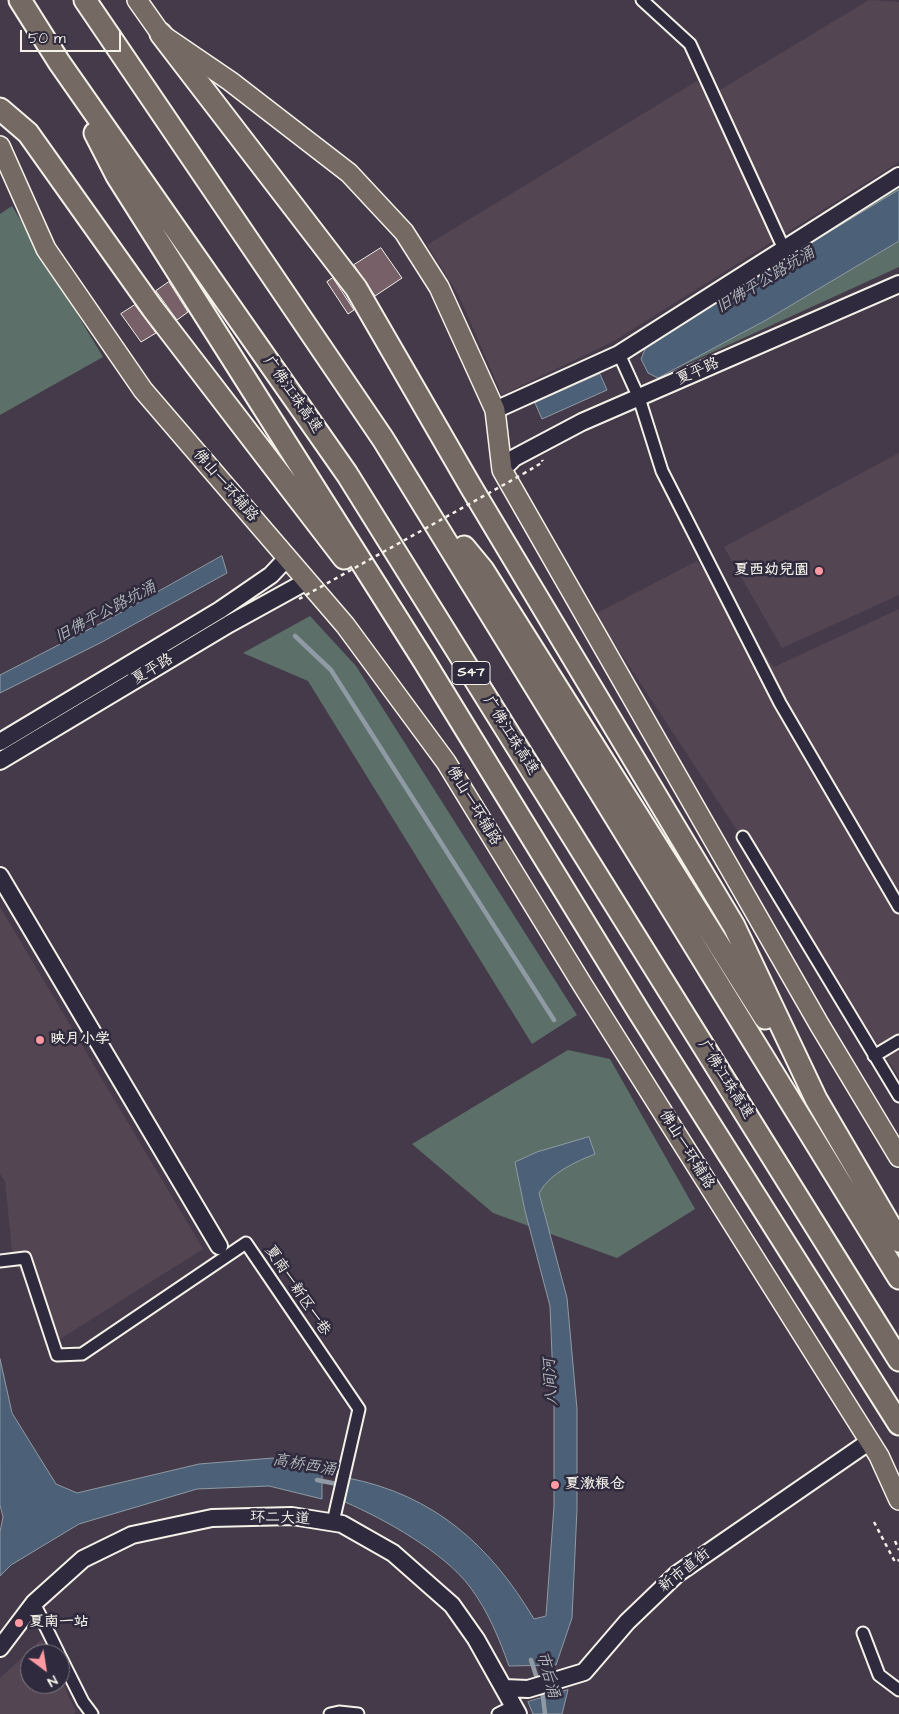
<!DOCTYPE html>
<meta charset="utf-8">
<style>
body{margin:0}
#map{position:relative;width:899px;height:1714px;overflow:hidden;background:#453a4a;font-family:"Architects Daughter",sans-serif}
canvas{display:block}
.north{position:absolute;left:20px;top:1644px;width:50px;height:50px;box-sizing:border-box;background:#2f2a3d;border:1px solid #7e7a81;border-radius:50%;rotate:149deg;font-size:14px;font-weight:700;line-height:20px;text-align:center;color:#f4f1e8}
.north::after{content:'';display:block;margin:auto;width:18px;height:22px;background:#ff9aa2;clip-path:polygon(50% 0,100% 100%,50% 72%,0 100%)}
.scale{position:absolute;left:20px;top:30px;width:101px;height:22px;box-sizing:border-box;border:2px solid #f4f1e8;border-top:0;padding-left:6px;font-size:15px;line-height:18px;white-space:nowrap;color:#f4f1e8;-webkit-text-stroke:4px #2f2a3d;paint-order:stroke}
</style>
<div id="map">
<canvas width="899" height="1714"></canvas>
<div class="north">N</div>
<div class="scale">50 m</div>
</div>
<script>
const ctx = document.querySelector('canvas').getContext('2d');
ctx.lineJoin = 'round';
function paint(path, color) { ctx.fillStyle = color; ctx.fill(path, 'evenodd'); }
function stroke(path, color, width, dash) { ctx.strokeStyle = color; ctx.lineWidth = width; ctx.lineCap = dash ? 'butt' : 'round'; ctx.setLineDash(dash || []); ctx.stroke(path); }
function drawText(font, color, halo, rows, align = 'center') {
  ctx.font = font + ' "Architects Daughter","LXGW WenKai TC",sans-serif'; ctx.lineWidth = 5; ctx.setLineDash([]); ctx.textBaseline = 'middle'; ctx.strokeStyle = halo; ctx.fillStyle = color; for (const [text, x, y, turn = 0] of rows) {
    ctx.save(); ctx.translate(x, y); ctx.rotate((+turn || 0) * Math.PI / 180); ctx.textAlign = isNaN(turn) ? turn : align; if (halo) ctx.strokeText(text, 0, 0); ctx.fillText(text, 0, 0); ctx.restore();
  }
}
const built = new Path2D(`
 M869,0L899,2V162L614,341L502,395L459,296L427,245L697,81L710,96Z
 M899,453V595L782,648L724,547Z
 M697,561L774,667L899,609V1077L595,614Z
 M0,907L203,1249L60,1339L13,1260L5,1181L0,1174Z
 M42,1639L52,1654H30V1684H60V1669L62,1681L76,1712L74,1714H0V1678Z`);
const green = new Path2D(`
 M899,187V267L678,368L661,340Z
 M12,206L103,357L0,415V214Z
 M310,616L356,666L577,1015L532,1044L308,681L243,653Z
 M568,1050L610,1059L695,1209L617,1258L493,1213L412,1144Z`);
const water = new Path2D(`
 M899,190V241L768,319L658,378L648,373L641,359L648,342Z
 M600,374L607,390L542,419L535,403Z
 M222,556L227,573L102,642L0,693V675L109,619Z
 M589,1137L595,1154C575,1162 550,1173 539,1193L567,1298L577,1409V1509L572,1618L556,1665L509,1666C499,1638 488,1611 470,1587C444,1552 384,1519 345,1502L348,1478C434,1495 490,1545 534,1619L546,1616L554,1506V1404L550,1306L525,1211L515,1162L537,1152Z
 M0,1359L12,1413L56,1484L77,1493L199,1464L273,1458L322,1468V1499L269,1486L197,1489L79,1524L11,1565L0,1576V1532L3,1517L0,1505Z
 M568,1690L562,1714H533L528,1702Z`);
const stream = new Path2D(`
 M295,636L331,670L554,1020
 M317,1480L342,1485
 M531,1660L543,1697L545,1714`);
const building = new Path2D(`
 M381,248L402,278L375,296L354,265Z
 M333,278L354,310L348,314L327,282Z
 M169,282L188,312L177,320L156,291Z
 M135,305L156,333L141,342L121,314Z`);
const path = new Path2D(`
 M523,474L543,462L542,460
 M874,1522L895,1562L899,1560
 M895,1541L899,1550`);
const street = new Path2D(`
 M642,0L690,44L784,249
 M619,354L639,398L662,471L780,703L899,907
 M743,837L899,1096
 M874,1056L899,1041
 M0,1261L25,1258L57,1355L82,1354L246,1243L359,1409L333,1522
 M34,1603L59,1654
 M863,1633L879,1675L899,1690
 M60,1656L83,1702L92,1714
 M330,1714L339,1712L358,1714
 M498,1714L514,1706`);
const secondary = new Path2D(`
 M495,410L619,354L899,176
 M502,470L514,458L582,422L899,284
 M0,742L220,610L271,575L287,558
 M0,761L229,624L307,581
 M0,876L219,1246
 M0,1648L34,1603L83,1559L132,1535L212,1518L292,1516L342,1524L393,1553L452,1605L476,1639L518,1714
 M504,1688L528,1689L584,1672L627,1622L677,1574L870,1441`);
const primary = new Path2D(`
 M137,0L161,34L230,81L349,173L404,232L439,287L495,410L502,470L819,1024L899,1157
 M0,146L46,249L143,390L345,625L446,762L582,984L879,1456L899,1500`);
const highway = new Path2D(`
 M20,0L59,62L347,474L899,1360
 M85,0L383,439L899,1278
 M161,34L356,288L471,487L734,926L816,1099L899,1241
 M0,109L28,133L153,309L344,558
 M95,133L117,176L424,661L639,1012L899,1424
 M464,547L483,570L765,1018`);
const pathBridge = new Path2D(`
 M299,599L523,474`);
const markers = [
 [819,571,5,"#ff9aa2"],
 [40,1040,5,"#ff9aa2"],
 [555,1485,5,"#ff9aa2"],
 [19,1623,5,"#ff9aa2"]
];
const shields = [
 [471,673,38]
];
const shieldNames = [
 ["S47",471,673]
];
const streetNames = [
 ["夏平路",698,372,-24],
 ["广佛江珠高速",292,395,55],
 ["佛山一环辅路",225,486,49],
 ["夏平路",153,670,-31],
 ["广佛江珠高速",510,736,58],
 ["佛山一环辅路",473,806,59],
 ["广佛江珠高速",725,1080,58],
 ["佛山一环辅路",686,1150,58],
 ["夏南一新区一巷",297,1291,56],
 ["环二大道",280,1519,2],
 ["新市直街",685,1571,-38]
];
const poiNames = [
 ["夏西幼兒園",809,571,"right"],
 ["映月小学",50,1040],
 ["夏漖粮仓",565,1485],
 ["夏南一站",29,1623]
];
const waterNames = [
 ["旧佛平公路坑涌",766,281,-31],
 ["旧佛平公路坑涌",106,613,-28],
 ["八间河",552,1382,-94],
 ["高桥西涌",304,1466,10],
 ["市后涌",547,1675,75]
];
paint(built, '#544553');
paint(green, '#5c7069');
paint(water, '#4c6077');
stroke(water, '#8f9aa4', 1);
stroke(stream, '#8f9aa4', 4.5);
paint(building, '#776068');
stroke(building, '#f4f1e8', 1);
stroke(street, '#f4f1e8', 15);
stroke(secondary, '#f4f1e8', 20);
stroke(primary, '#f4f1e8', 22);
stroke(highway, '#f4f1e8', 25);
stroke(path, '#f4f1e8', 2.5, [4, 4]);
stroke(street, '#2f2a3d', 11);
stroke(secondary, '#2f2a3d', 16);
stroke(primary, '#756964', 19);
stroke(highway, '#756964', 21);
stroke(pathBridge, '#f4f1e8', 2.5, [4, 4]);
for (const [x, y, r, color] of markers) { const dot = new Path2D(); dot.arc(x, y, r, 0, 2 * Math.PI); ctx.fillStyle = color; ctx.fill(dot); stroke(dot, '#2f2a3d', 2); }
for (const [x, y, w] of shields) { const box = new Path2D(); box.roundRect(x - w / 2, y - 11.5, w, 23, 4); ctx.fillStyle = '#2f2a3d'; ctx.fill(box); stroke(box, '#f4f1e8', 1); }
drawText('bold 14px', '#f4f1e8', null, shieldNames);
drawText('15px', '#f4f1e8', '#2f2a3d', streetNames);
drawText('bold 15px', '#f4f1e8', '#2f2a3d', poiNames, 'left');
drawText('italic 16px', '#b1b7bb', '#2f2a3d', waterNames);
</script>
